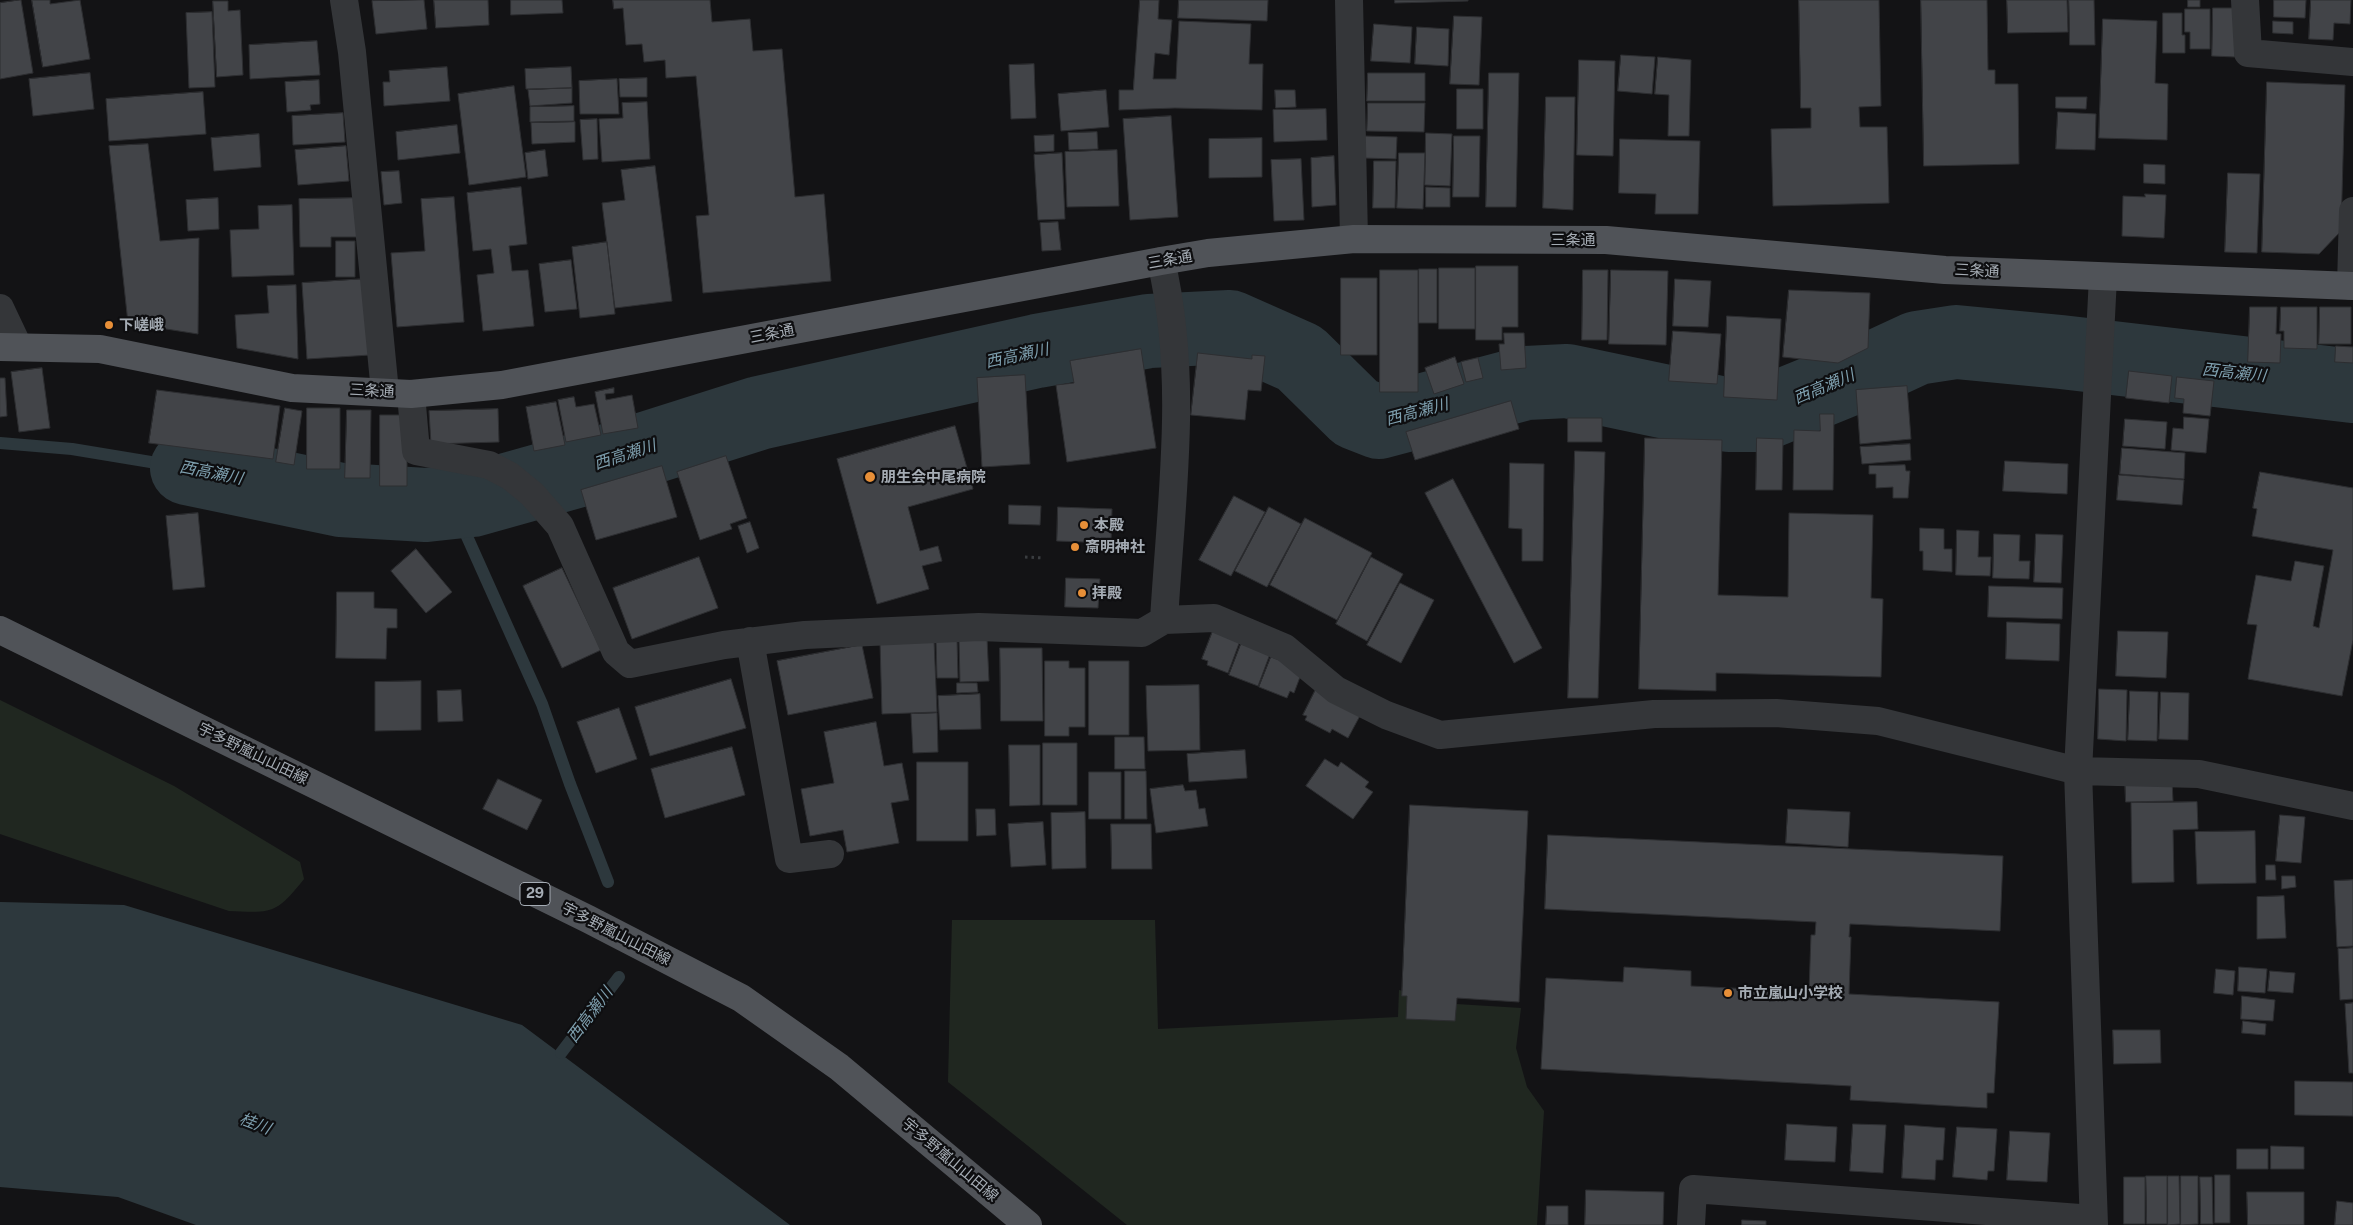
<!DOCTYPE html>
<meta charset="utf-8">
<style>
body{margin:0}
canvas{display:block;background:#131315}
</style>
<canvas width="2353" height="1225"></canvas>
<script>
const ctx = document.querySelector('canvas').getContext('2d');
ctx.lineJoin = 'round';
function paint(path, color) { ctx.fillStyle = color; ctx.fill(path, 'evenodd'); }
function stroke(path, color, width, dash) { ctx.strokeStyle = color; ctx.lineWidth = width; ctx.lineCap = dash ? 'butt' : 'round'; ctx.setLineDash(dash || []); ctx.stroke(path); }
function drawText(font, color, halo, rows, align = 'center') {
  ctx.font = font + ' "Public Sans","Noto Sans JP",sans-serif'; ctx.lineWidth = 4.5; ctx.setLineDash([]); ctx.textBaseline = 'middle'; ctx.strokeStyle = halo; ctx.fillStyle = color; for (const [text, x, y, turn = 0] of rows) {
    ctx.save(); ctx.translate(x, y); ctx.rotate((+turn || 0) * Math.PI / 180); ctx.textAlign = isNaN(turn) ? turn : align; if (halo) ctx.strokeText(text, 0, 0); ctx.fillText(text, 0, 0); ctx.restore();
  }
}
const green = new Path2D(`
 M0,700L174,786L300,862L304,879C276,914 273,913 229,911L0,834Z
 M952,920H1155L1158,1029L1398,1017L1399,990L1403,991L1402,996H1407L1406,1019L1455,1021L1456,1004L1521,1008L1516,1048L1527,1087L1544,1111L1537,1225H1127L948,1082Z`);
const water = new Path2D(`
 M0,902L124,905L522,1025L790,1225H196L118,1197L0,1187Z`);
const stream = new Path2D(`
 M0,443L72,449L187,468
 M452,503L542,704L570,784L608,882
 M561,1053L619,977`);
const river = new Path2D(`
 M187,468L341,500L426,505L472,500L579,470L759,413L1037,351L1149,331L1230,327L1300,358L1356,413L1379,422L1526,383L1567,381L1729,415H1760L1863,373L1917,348L1956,342L2061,352L2353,386`);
const building = new Path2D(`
 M21,0L33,73L0,79V3Z
 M32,0H50V4L80,0L90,59L43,67Z
 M424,0L427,29L376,34L372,1Z
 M434,0H488L489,25L436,28Z
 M511,0H562L563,13L511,15Z
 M613,0H710L712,22L750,19L753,51L782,49L795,197L824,194L831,281L703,293L696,216L709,215L696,76L666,78L665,60L644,62L642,44L626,45L623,8L614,9Z
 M1140,0H1159L1158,19L1172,20L1169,55L1155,53L1153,79H1176L1179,21L1251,24L1249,64H1263L1262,110L1175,108L1119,110V90H1133Z
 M1179,0H1268L1267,21L1178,18Z
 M1395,0H1468V1L1395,3Z
 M1799,0H1879L1881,106L1859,107L1860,127H1887L1889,203L1773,206L1771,129L1811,128V108H1801Z
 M1921,0H1987L1988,70H1995V84H2018L2019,164L1924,166Z
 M2007,0H2067L2068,32L2008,33Z
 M2069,0H2094L2095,45H2070Z
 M2188,0H2200V7H2188Z
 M2274,0H2306L2305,18L2274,17Z
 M2311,0H2351L2350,24L2334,23L2333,40L2309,39Z
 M213,1H228V11L240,10L243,75L217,77Z
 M2213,8H2235V57L2212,56Z
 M2185,9H2210V49H2190V32H2185Z
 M212,12L215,87L189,88L186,13Z
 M2163,13H2182V35H2185V53H2163Z
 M1454,16L1482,17L1479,85L1450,84Z
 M2103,19L2157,21L2155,83L2168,84L2167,140L2099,138Z
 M2273,21L2293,22V34L2273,33Z
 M1374,24L1412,27L1410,63L1371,61Z
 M1417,27L1449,29L1448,66L1415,64Z
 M317,41L320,75L250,79L249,45Z
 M1621,55L1655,57L1652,94L1618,91Z
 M1658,57L1691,60L1689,136H1668L1669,95L1655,94Z
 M1579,60L1615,61L1613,156L1577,155Z
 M1034,64L1036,118L1011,119L1009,65Z
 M447,67L450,101L384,106L383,82H390L389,71Z
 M571,67L572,88L526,89L525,69Z
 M90,73L94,109L33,116L29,79Z
 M1368,73H1425V101H1367Z
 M1489,73H1519L1516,207H1486Z
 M647,78V97H620L619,79Z
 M617,79L619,114H580L579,81Z
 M319,80L320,104L310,105L311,110L287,112L285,82Z
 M2267,82L2345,85L2341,231L2319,254L2262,252Z
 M514,86L526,177L469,185L458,94Z
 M572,88V103L530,106L528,90Z
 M1457,89H1483V129H1457Z
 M1106,90L1109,127L1061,131L1058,94Z
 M1275,90H1295L1296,107L1276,108Z
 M203,92L206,134L109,141L106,99Z
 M1546,97H1575L1573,210L1543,208Z
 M2056,97H2087L2086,109L2056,108Z
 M647,102L650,159L602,162L599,119L623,118L622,103Z
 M1368,103H1425L1424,132L1367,131Z
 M574,106V121L530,122V107Z
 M1326,109L1327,140L1274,142L1273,110Z
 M2058,112L2096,114L2095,150L2056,149Z
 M343,113L345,142L293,145L292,116Z
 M1171,116L1178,217L1130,220L1123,119Z
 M597,119L598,159L583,160L580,120Z
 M575,122V142L532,144L531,123Z
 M457,125L460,153L398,160L396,132Z
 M1097,132L1098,149L1069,150L1068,133Z
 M1426,133L1452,134L1450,186L1425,185Z
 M259,134L261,167L214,171L211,138Z
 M1054,135V151L1035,152L1034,136Z
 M1364,136L1397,137L1396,159L1364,158Z
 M1454,136H1480L1479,197H1453Z
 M1262,138V177L1209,178V139Z
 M1620,139L1700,141L1698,214H1655L1656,194L1619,193Z
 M148,144L160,241L199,238L198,334L128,323L109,146Z
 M346,146L349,181L298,185L295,150Z
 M545,150L548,176L528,179L525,153Z
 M1117,150L1119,206L1067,207L1065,152Z
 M1062,153L1065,219L1038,220L1034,155Z
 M1399,153H1425L1423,209L1397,208Z
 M1334,156L1336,205L1312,207L1311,158Z
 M1301,159L1304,220L1274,221L1271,160Z
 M1374,161H1396L1395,208H1373Z
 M2144,164L2165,165V184L2144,183Z
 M655,166L672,301L615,308L602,203L625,200L621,170Z
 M399,171L402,203L384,205L381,172Z
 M2228,173L2260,174L2257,253L2225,252Z
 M521,187L527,244L509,246L512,271L528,270L534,326L483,331L477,275L494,273L491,249L473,251L467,193Z
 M1426,187L1450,188V207H1426Z
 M2145,194L2166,195L2164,238L2122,236L2123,196L2145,197Z
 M454,197L464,322L397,327L391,253L425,251L421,199Z
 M218,198L219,229L188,231L186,200Z
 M356,198L357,237H331V247H300L299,199Z
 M292,205L294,275L232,277L230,230L259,229L258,206Z
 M1058,222L1061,250L1042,251L1040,223Z
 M336,241H355V277H336Z
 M607,242L615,314L580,318L572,247Z
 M571,260L577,309L545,312L539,264Z
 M1476,266H1518V327H1502V340H1476Z
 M1439,268H1475V329H1439Z
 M1419,269H1437V323H1419Z
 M1380,270H1418V392H1380Z
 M1583,270H1608L1607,340H1582Z
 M1611,270L1668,271L1666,345L1609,344Z
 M1341,278H1377V355H1341Z
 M365,279L370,355L307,359L302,283Z
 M1675,279L1711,281L1708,327L1673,326Z
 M296,285L298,359L237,348L235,315L269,313L267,286Z
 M1789,290L1870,293L1868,348L1838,363L1783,357Z
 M2250,307H2277L2276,334H2281L2280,363L2248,362Z
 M2281,307H2317V349L2284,348V331H2280Z
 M2320,307H2351V344H2319Z
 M1727,316L1781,319L1777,400L1724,397Z
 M1673,331L1721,334L1717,384L1669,381Z
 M1504,333H1524L1526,368L1501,370L1499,344H1504Z
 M2336,346L2353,347V363L2335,362Z
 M1141,349L1156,448L1067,462L1056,385L1074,383L1070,361Z
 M1198,353L1252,359V355L1265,356L1261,391L1248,390L1245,420L1191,415Z
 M1455,357L1464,384L1434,394L1425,368Z
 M1478,358L1483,378L1466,382L1461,362Z
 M42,368L50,428L19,432L11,372Z
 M2129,371L2172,376L2169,403L2126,398Z
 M1025,375L1030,464L982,467L977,378Z
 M2177,377L2214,381L2210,416L2183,413L2184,399L2175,398Z
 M0,378H5L7,416L0,417Z
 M1907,386L1911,439L1860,444L1856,390Z
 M614,388V393L605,394L606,400L632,395L638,428L603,434L595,392Z
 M157,390L280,406L273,459L149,443Z
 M574,397L576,407L594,404L601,435L566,442L558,400Z
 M1511,401L1519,429L1415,460L1406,432Z
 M556,402L565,445L534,451L526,407Z
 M285,408L302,411L294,465L276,462Z
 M307,408H340V469H307Z
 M498,409L499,442L431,444L429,411Z
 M347,410H371L370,478H345Z
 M1820,414H1834L1833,490H1793L1794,430L1820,431Z
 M380,415H407V486H380Z
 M2184,417L2209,419L2206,453L2171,450L2173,428L2183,429Z
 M1568,418H1602V442H1568Z
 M2125,419L2167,422L2165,449L2123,446Z
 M955,426L973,489L908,507L920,551L938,546L942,561L922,566L929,589L877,604L837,459Z
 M1645,438L1722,440L1718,595L1788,597L1789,513L1873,515L1871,598L1883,599L1881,677L1716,673V691L1639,689Z
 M1757,438L1783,439L1782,490H1756Z
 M1910,444L1911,460L1862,464L1860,447Z
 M2122,448L2185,453L2184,479L2120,474Z
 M1575,451L1605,452L1598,698H1568Z
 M726,456L747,518L730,524L732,529L700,540L677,472Z
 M2005,461L2068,464L2067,494L2003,491Z
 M1510,463L1544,464L1543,561H1522V529L1509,528Z
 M1905,465L1906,471H1910L1908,498H1893V487L1876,488V474H1869V466Z
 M662,466L677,517L596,540L581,490Z
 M2260,472L2353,488V640L2342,696L2248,679L2257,625L2247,624L2256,575L2291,581L2295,561L2324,566L2313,626L2319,628L2333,550L2252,536L2257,509L2253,508Z
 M2119,475L2184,480L2182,505L2117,500Z
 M1453,479L1542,648L1514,663L1425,493Z
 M1234,496L1265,512L1231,576L1199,560Z
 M1009,505L1041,506L1040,525L1009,524Z
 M1058,507L1112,509L1111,543L1057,541Z
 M1269,507L1301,524L1267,587L1235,571Z
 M198,513L205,587L173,590L166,516Z
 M1305,518L1372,553L1337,620L1270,585Z
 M750,522L759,548L747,553L738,526Z
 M1920,528L1944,529V549H1952V572L1923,570V551H1920Z
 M1957,530L1979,531L1978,557H1991L1990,576L1956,575Z
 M1994,534L2020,535L2019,561H2030L2029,579L1993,578Z
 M2036,534L2063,535L2061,583L2034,582Z
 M416,549L452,592L426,613L391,571Z
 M699,557L718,608L632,639L613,588Z
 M1371,557L1403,574L1367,641L1336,624Z
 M562,568L601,650L562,668L523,586Z
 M1066,578L1100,579L1098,608L1065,607Z
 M1400,583L1434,600L1401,663L1367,645Z
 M1989,586L2063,588L2062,619L1988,617Z
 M337,592H374V608L397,609V628H387L386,659L336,658Z
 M2007,622L2060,624L2059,661L2006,659Z
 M1214,628L1241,638L1228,673L1207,665L1208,661L1202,659Z
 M2118,631L2168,632L2166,678L2116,676Z
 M987,638L989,681L960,682L959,639Z
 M957,639L958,678H937L936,640Z
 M934,640L937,712L882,714L880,642Z
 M1241,644L1270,654L1258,686L1229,675Z
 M862,645L873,698L788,715L777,661Z
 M1000,648H1042L1043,721H1001Z
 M1271,657L1303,669L1294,693L1290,691L1287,698L1259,687Z
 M1045,661H1069V668H1085V727H1069V736H1045Z
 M1089,661H1129V735H1089Z
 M731,679L746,728L650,756L635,707Z
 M421,681V730L375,731V682Z
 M957,683H977L978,692L957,693Z
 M1199,685L1200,750L1148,751L1146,686Z
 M1316,689L1362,712L1348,738L1332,729L1330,733L1305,720L1307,716L1303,715Z
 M2099,689L2127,690L2126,741L2098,739Z
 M461,690L463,721L438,722L437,691Z
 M2130,691L2158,692L2157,741L2128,740Z
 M2161,692L2189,693L2188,740L2159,739Z
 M980,694L981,729L940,730L938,696Z
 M619,708L637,759L596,773L577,722Z
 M937,713L938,752L913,753L911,714Z
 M876,722L884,766L902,763L909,800L891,803L899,843L847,852L843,830L810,836L801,789L834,783L824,732Z
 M1115,737H1144L1145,769H1115Z
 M1043,743H1077V805H1043Z
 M1009,745H1040V805L1010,806Z
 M732,747L745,795L665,818L651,769Z
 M1245,750L1247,778L1189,782L1187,754Z
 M1325,759L1338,767L1341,762L1369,782L1365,787L1373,792L1353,819L1306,786Z
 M917,762H968V841H917Z
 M1125,771H1146L1147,819H1125Z
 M1089,772H1121V819H1089Z
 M498,779L542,800L527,830L483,809Z
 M2125,780H2172L2173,801L2126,802Z
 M1183,785L1185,791L1196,790L1199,809L1205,808L1208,826L1156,833L1150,789Z
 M2197,802L2198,829L2173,830L2174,882L2132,883L2131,803Z
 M1410,805L1528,811L1519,1002L1457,998L1455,1021L1406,1019L1407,996H1402Z
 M976,809H995L996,835L977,836Z
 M1788,809L1850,812L1848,847L1786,843Z
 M1085,812L1086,868L1052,869L1051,813Z
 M2280,815L2305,817L2301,863L2276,861Z
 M1043,822L1046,865L1011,867L1008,824Z
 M1111,824H1151L1152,869H1112Z
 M2255,831L2256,883L2197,884L2195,832Z
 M1548,835L2003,856L2000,931L1850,924L1849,937H1851L1849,994L1999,1002L1994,1093H1987V1108L1850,1100L1851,1086L1541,1069L1546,978L1623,982L1624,967L1691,971V986L1809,992L1811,935H1815L1816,922L1545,909Z
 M2266,865H2275L2276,880H2266Z
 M2282,876H2295L2296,887L2282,889Z
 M2353,880V946L2337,947L2334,881Z
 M2284,896L2286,938L2257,939V897Z
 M2353,948V999L2340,1000L2338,949Z
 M2239,967L2267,969L2265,993L2238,991Z
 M2216,969L2235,971L2233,995L2214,993Z
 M2270,971L2295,973L2293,993L2268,991Z
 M2242,996L2275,1000L2273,1021L2241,1019Z
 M2353,1003V1073H2349L2345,1004Z
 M2243,1021L2266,1024L2265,1035L2242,1033Z
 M2113,1030H2160L2161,1063L2114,1064Z
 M2295,1081L2353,1082V1116L2295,1115Z
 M1787,1124L1837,1127L1835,1162L1785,1160Z
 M1853,1124L1886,1125L1883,1173L1850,1171Z
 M1905,1125L1945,1128L1943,1160H1936L1935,1180L1902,1178Z
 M1957,1127L1997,1129L1994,1171H1988L1987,1180L1953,1177Z
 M2010,1131L2050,1133L2047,1182L2007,1180Z
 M2271,1146L2304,1147V1169H2271Z
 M2237,1149H2268V1169H2237Z
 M2215,1175H2230V1223H2215Z
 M2146,1176H2167V1224H2147Z
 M2168,1176H2179L2180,1224L2168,1225Z
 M2181,1176H2198V1224L2181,1225Z
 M2124,1177H2145V1224H2124Z
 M2200,1177H2212L2213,1224H2201Z
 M1586,1190L1664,1192L1663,1225H1585Z
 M2247,1192H2304V1225H2248Z
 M2337,1201L2353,1203V1225H2335Z
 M1547,1206H1568V1225H1546Z
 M1742,1220L1766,1221V1225H1742Z`);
const path = new Path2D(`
 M1025,557L1043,558`);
const minor = new Path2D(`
 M344,0L352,52L385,392
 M1349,0L1354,239
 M2245,0L2248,53L2353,62
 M1161,261C1189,379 1171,500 1164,620
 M2351,286L2353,211
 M0,308L18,346
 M411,394L416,451L489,465L510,476L532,494L560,526L616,652L630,664L724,645L805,635L979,627L1142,633L1164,620L1214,618L1285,648L1336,690L1386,715L1440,735L1654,714L1776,713L1878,721L2078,771L2199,774L2353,806
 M750,641L789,859L830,854
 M1691,1225L1693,1189L2093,1219
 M2094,1225L2078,771L2103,277`);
const major = new Path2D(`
 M0,347L100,349L292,388L411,394L502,385L1161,261L1208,253L1354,239L1606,240L1945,270L2353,286
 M0,630L588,919L741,998L839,1067L1028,1225`);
const markers = [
 [109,325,5,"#e78f38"],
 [870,477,6,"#e78f38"],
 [1084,525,5,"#e78f38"],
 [1075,547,5,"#e78f38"],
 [1082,593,5,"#e78f38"],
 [1728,993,5,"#e78f38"]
];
const shields = [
 [535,894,30]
];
const shieldNames = [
 ["29",535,894]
];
const streetNames = [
 ["三条通",1573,240],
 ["三条通",1170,260,-10],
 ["三条通",1977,271,3],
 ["三条通",772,334,-11],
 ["三条通",372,391,3],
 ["宇多野嵐山山田線",253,754,26],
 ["宇多野嵐山山田線",616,934,27],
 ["宇多野嵐山山田線",950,1160,40]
];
const poiNames = [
 ["下嵯峨",119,325],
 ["朋生会中尾病院",881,477],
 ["本殿",1094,525],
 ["斎明神社",1085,547],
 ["拝殿",1092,593],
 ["市立嵐山小学校",1738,993]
];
const waterNames = [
 ["西高瀬川",1017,356,-12],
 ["西高瀬川",2234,373,6],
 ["西高瀬川",1824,387,-23],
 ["西高瀬川",1417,412,-15],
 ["西高瀬川",625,455,-18],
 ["西高瀬川",211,473,11],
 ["西高瀬川",590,1015,-53],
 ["桂川",255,1124,21]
];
paint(green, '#202720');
paint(water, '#2d383d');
stroke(stream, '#2d383d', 12);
stroke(river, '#2d383d', 74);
paint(building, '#424448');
stroke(building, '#2d2e31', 1);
stroke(path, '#3a3d40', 3, [2.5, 4]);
stroke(minor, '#343639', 28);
stroke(major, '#505358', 28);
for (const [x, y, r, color] of markers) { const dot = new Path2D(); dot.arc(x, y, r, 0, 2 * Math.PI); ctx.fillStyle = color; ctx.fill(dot); stroke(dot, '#0e0e10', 2); }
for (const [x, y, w] of shields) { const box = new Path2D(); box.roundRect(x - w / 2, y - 11.5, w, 23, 4); ctx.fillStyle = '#0e0e10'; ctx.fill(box); stroke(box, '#a5acb4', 1); }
drawText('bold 14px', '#a5acb4', null, shieldNames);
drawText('15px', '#a5acb4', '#0e0e10', streetNames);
drawText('bold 15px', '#a5acb4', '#0e0e10', poiNames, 'left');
drawText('italic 16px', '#7e9fae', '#0e0e10', waterNames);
</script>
